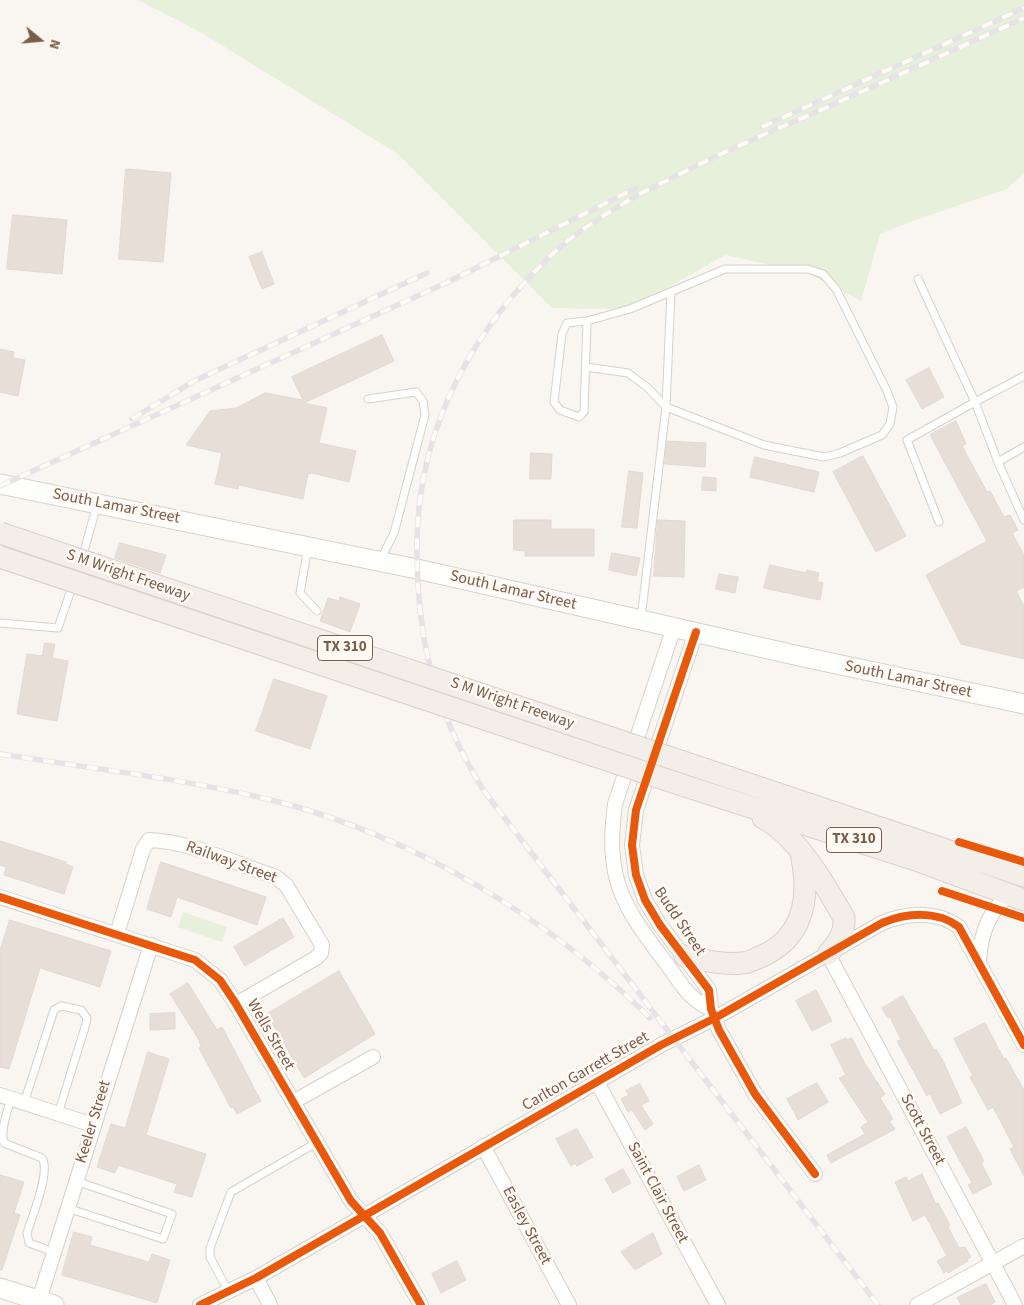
<!DOCTYPE html>
<style>
body{margin:0}
#map{position:relative;width:1024px;height:1305px;overflow:hidden;background:#f9f5f0;font-family:"Source Sans 3",sans-serif}
canvas{display:block}
.north{position:absolute;left:15px;top:15px;width:50px;height:50px;-webkit-text-stroke:4px #fffaf3;paint-order:stroke;rotate:107deg;font-size:14px;font-weight:700;line-height:20px;text-align:center;color:#7a5c4d}
.north::after{content:'';display:block;margin:auto;width:18px;height:22px;background:#7a5c4d;clip-path:polygon(50% 0,100% 100%,50% 72%,0 100%)}
</style>
<div id="map">
<canvas width="1024" height="1305"></canvas>
<div class="north">N</div>
</div>
<script>
const ctx = document.querySelector('canvas').getContext('2d');
ctx.lineJoin = 'round';
function paint(path, color) { ctx.fillStyle = color; ctx.fill(path, 'evenodd'); }
function stroke(path, color, width, dash) { ctx.strokeStyle = color; ctx.lineWidth = width; ctx.lineCap = dash ? 'butt' : 'round'; ctx.setLineDash(dash || []); ctx.stroke(path); }
function drawText(font, color, halo, rows, align = 'center') {
  ctx.font = font + ' "Source Sans 3",sans-serif'; ctx.lineWidth = 5; ctx.setLineDash([]); ctx.textBaseline = 'middle'; ctx.strokeStyle = halo; ctx.fillStyle = color; for (const [text, x, y, turn = 0] of rows) {
    ctx.save(); ctx.translate(x, y); ctx.rotate((+turn || 0) * Math.PI / 180); ctx.textAlign = isNaN(turn) ? turn : align; if (halo) ctx.strokeText(text, 0, 0); ctx.fillText(text, 0, 0); ctx.restore();
  }
}
const green = new Path2D(`
 M138,0H1024V173L1007,189L918,219L880,234L861,301L807,273L725,255L630,309L552,308L398,154L202,33Z
 M183,912L227,927L222,942L178,927Z`);
const building = new Path2D(`
 M126,169L171,173L163,262L119,259Z
 M13,215L67,220L62,274L7,269Z
 M262,252L274,284L262,289L249,257Z
 M382,335L394,361L304,403L327,408L319,443L356,451L349,482L312,473L308,474L303,499L239,485L238,489L215,484L222,453L186,445L210,411L236,408L265,393L303,400L292,377Z
 M0,349L14,352L13,358L25,360L18,396L0,392Z
 M929,368L944,397L922,409L906,380Z
 M956,421L966,444L962,446L987,492L990,491L1004,517L1010,515L1018,530L1012,533L1024,555V587L1016,591L1024,606V659L961,644L926,575L987,541L930,435Z
 M667,441L706,443L705,467L665,464Z
 M531,453L552,454L551,479H530Z
 M863,456L906,536L876,552L833,472Z
 M755,457L819,472L814,492L750,477Z
 M629,471L643,473L637,528L622,527Z
 M703,477L716,478V491L702,490Z
 M514,520H551V529H594V556H525V551L514,550Z
 M658,520L685,521L684,577L654,576Z
 M120,543L166,555L160,573L115,558Z
 M612,553L640,558L636,576L609,570Z
 M770,565L806,573L807,570L819,573L817,582L823,583L820,600L764,588Z
 M719,574L738,577L735,593L716,589Z
 M340,597L360,604L350,632L320,621L328,598L339,601Z
 M45,643L55,644L52,658L68,661L57,721L17,714L27,654L42,656Z
 M274,679L327,696L310,749L256,731Z
 M0,841L66,862V864L73,867L64,894L4,875L6,867L0,865Z
 M161,862L266,897L257,925L177,897L171,917L147,909Z
 M283,918L294,937L245,966L234,947Z
 M10,920L111,951L100,987L40,968L9,1069L0,1067V951Z
 M339,971L375,1034L304,1078L267,1014Z
 M188,983L217,1030L222,1027L261,1101L237,1114L233,1107L231,1108L199,1048L201,1047L199,1040L170,994Z
 M816,990L832,1021L812,1031L796,1001Z
 M903,996L934,1050L936,1049L943,1061L962,1103L940,1114L930,1094L927,1096L897,1041L901,1040L890,1017L888,1018L882,1008Z
 M175,1013V1029L150,1030V1014Z
 M985,1023L1004,1059L1006,1058L1024,1090V1176L1010,1149L1014,1147L993,1107L988,1110L970,1077L973,1076L954,1039Z
 M846,1038L847,1040L852,1038L865,1064L885,1094L880,1098L893,1119L889,1121L895,1129L831,1163L827,1155L865,1134L861,1127L868,1122L839,1078L846,1075L831,1045Z
 M148,1052L169,1059L146,1135L206,1154L192,1197L174,1192L177,1184L118,1165L115,1173L97,1167L111,1124L125,1128Z
 M817,1083L828,1102L798,1120L787,1099Z
 M640,1084L649,1101L641,1105L653,1124L645,1130L632,1110L628,1112L621,1099L629,1095L626,1091Z
 M966,1127L984,1161L981,1163L992,1184L973,1194L968,1185L972,1183L947,1137Z
 M577,1129L593,1157L577,1166L575,1163L571,1166L556,1139Z
 M699,1165L706,1180L684,1191L677,1177Z
 M623,1169L631,1183L613,1193L605,1179Z
 M922,1174L936,1204L938,1203L950,1225L948,1227L959,1248L965,1247L971,1257L967,1259L968,1261L948,1273L947,1271L944,1273L937,1261L947,1256L925,1215L913,1221L895,1182L906,1177L908,1181Z
 M0,1175L24,1182L14,1213L20,1215L2,1270H0Z
 M74,1232L92,1237L90,1245L149,1262L152,1254L170,1260L157,1303L62,1275Z
 M653,1233L662,1254L635,1270L621,1252Z
 M457,1261L466,1280L441,1293L432,1274Z
 M986,1284L995,1302L990,1305H961L957,1298Z`);
const lane = new Path2D(`
 M918,279L975,402L907,440L939,522
 M587,321L584,412L579,417L560,410L554,402L562,334L567,323L587,321L630,309L725,269H808L823,274L836,289L887,391L893,407L890,424L882,435L840,453L824,457L764,445L666,407L641,619
 M586,367L628,373L647,387L666,407L671,292
 M368,399L416,392L423,401L425,415L394,533L380,561
 M1024,447L998,462L1024,520
 M998,462L975,402L1024,376
 M308,547L300,593L317,611
 M82,558L97,505
 M0,623L58,628L73,584
 M11,1099C7,1111 0,1132 4,1143L42,1158C51,1171 32,1217 27,1233L29,1243L54,1252
 M24,1103L54,1010L61,1006L81,1010L87,1018L86,1024L58,1114
 M67,1208L163,1239L172,1214L76,1181
 M228,1291L210,1257V1248L231,1192L316,1143`);
const street = new Path2D(`
 M674,627L615,804C605,880 622,905 666,963C681,983 687,998 711,1009
 M696,632L636,810L632,845L636,875L645,900L660,925L709,990L711,1009L719,1030L755,1094L815,1174
 M0,897L195,960L220,980L236,1004L351,1201L380,1233L421,1305
 M117,934L143,849L149,840C189,841 237,864 276,877L286,885L322,945L321,953L316,958L236,1004
 M828,954L1015,1305
 M979,960C981,935 989,908 1011,895
 M597,1082L718,1305
 M0,1095L93,1125
 M293,1102L373,1057
 M483,1146L569,1305
 M256,1278L270,1305
 M39,1300L151,945
 M200,1305L256,1278L661,1045L715,1018L882,923C906,913 937,910 959,927L1024,1045
 M917,1305L1024,1246`);
const secondary = new Path2D(`
 M0,484L417,569L799,656L1024,704
 M0,1288L54,1305`);
const primary = new Path2D(`
 M689,764L1024,876
 M682,785L913,859L1024,900
 M763,818C796,834 826,886 844,918C845,934 838,942 828,954
 M685,956C703,960 723,965 742,963C748,963 755,959 760,957C803,939 810,899 802,858`);
const rail = new Path2D(`
 M762,127L1024,8
 M132,419L194,381L427,273
 M0,486L448,282L636,188
 M0,754C94,769 190,779 283,803C418,839 551,920 650,1018
 M878,1305L484,791C433,709 416,636 417,540C419,426 474,326 557,250C579,230 606,214 631,199C645,190 661,184 676,176C721,153 767,133 814,113C884,82 954,50 1024,18`);
const primaryBridge = new Path2D(`
 M0,533L689,764
 M0,557L682,785`);
const cycleway = new Path2D(`
 M696,632L636,810L632,845L636,875L645,900L660,925L709,990L711,1009L719,1030L755,1094L815,1174
 M959,842L1024,862
 M942,891L1024,918
 M0,897L195,960L220,980L236,1004L351,1201L380,1233L421,1305
 M200,1305L256,1278L661,1045L715,1018L882,923C906,913 937,910 959,927L1024,1045`);
const shields = [
 [345,648,55],
 [854,840,55]
];
const shieldNames = [
 ["TX 310",345,648],
 ["TX 310",854,840]
];
const streetNames = [
 ["South Lamar Street",116,507,11],
 ["S M Wright Freeway",128,576,19],
 ["South Lamar Street",513,591,13],
 ["South Lamar Street",908,680,12],
 ["S M Wright Freeway",512,704,19],
 ["Railway Street",231,863,20],
 ["Budd Street",679,922,56],
 ["Wells Street",270,1035,60],
 ["Carlton Garrett Street",586,1072,-30],
 ["Keeler Street",94,1122,-73],
 ["Scott Street",922,1130,62],
 ["Saint Clair Street",657,1193,62],
 ["Easley Street",526,1226,62]
];
paint(green, '#e7f0db');
paint(building, '#e6ded7');
stroke(building, '#e2d8d2', 1);
stroke(lane, '#d7d1cb', 9);
stroke(street, '#d7d1cb', 16);
stroke(secondary, '#d9d2cb', 21);
stroke(primary, '#dad1cc', 23);
stroke(lane, '#fefefd', 7);
stroke(street, '#fefefd', 14);
stroke(secondary, '#fefefd', 19);
stroke(primary, '#f3eee8', 21);
stroke(rail, '#e6e3e7', 5.5);
stroke(rail, '#fffaf3', 4, [11]);
stroke(primaryBridge, '#dad1cc', 23, []);
stroke(primaryBridge, '#f3eee8', 21);
stroke(cycleway, '#e8590c', 8);
for (const [x, y, w] of shields) { const box = new Path2D(); box.roundRect(x - w / 2, y - 12.5, w, 25, 4); ctx.fillStyle = '#fffaf3'; ctx.fill(box); stroke(box, '#7a5c4d', 1); }
drawText('bold 15px', '#7a5c4d', null, shieldNames);
drawText('16px', '#7a5c4d', '#fffaf3', streetNames);
</script>
